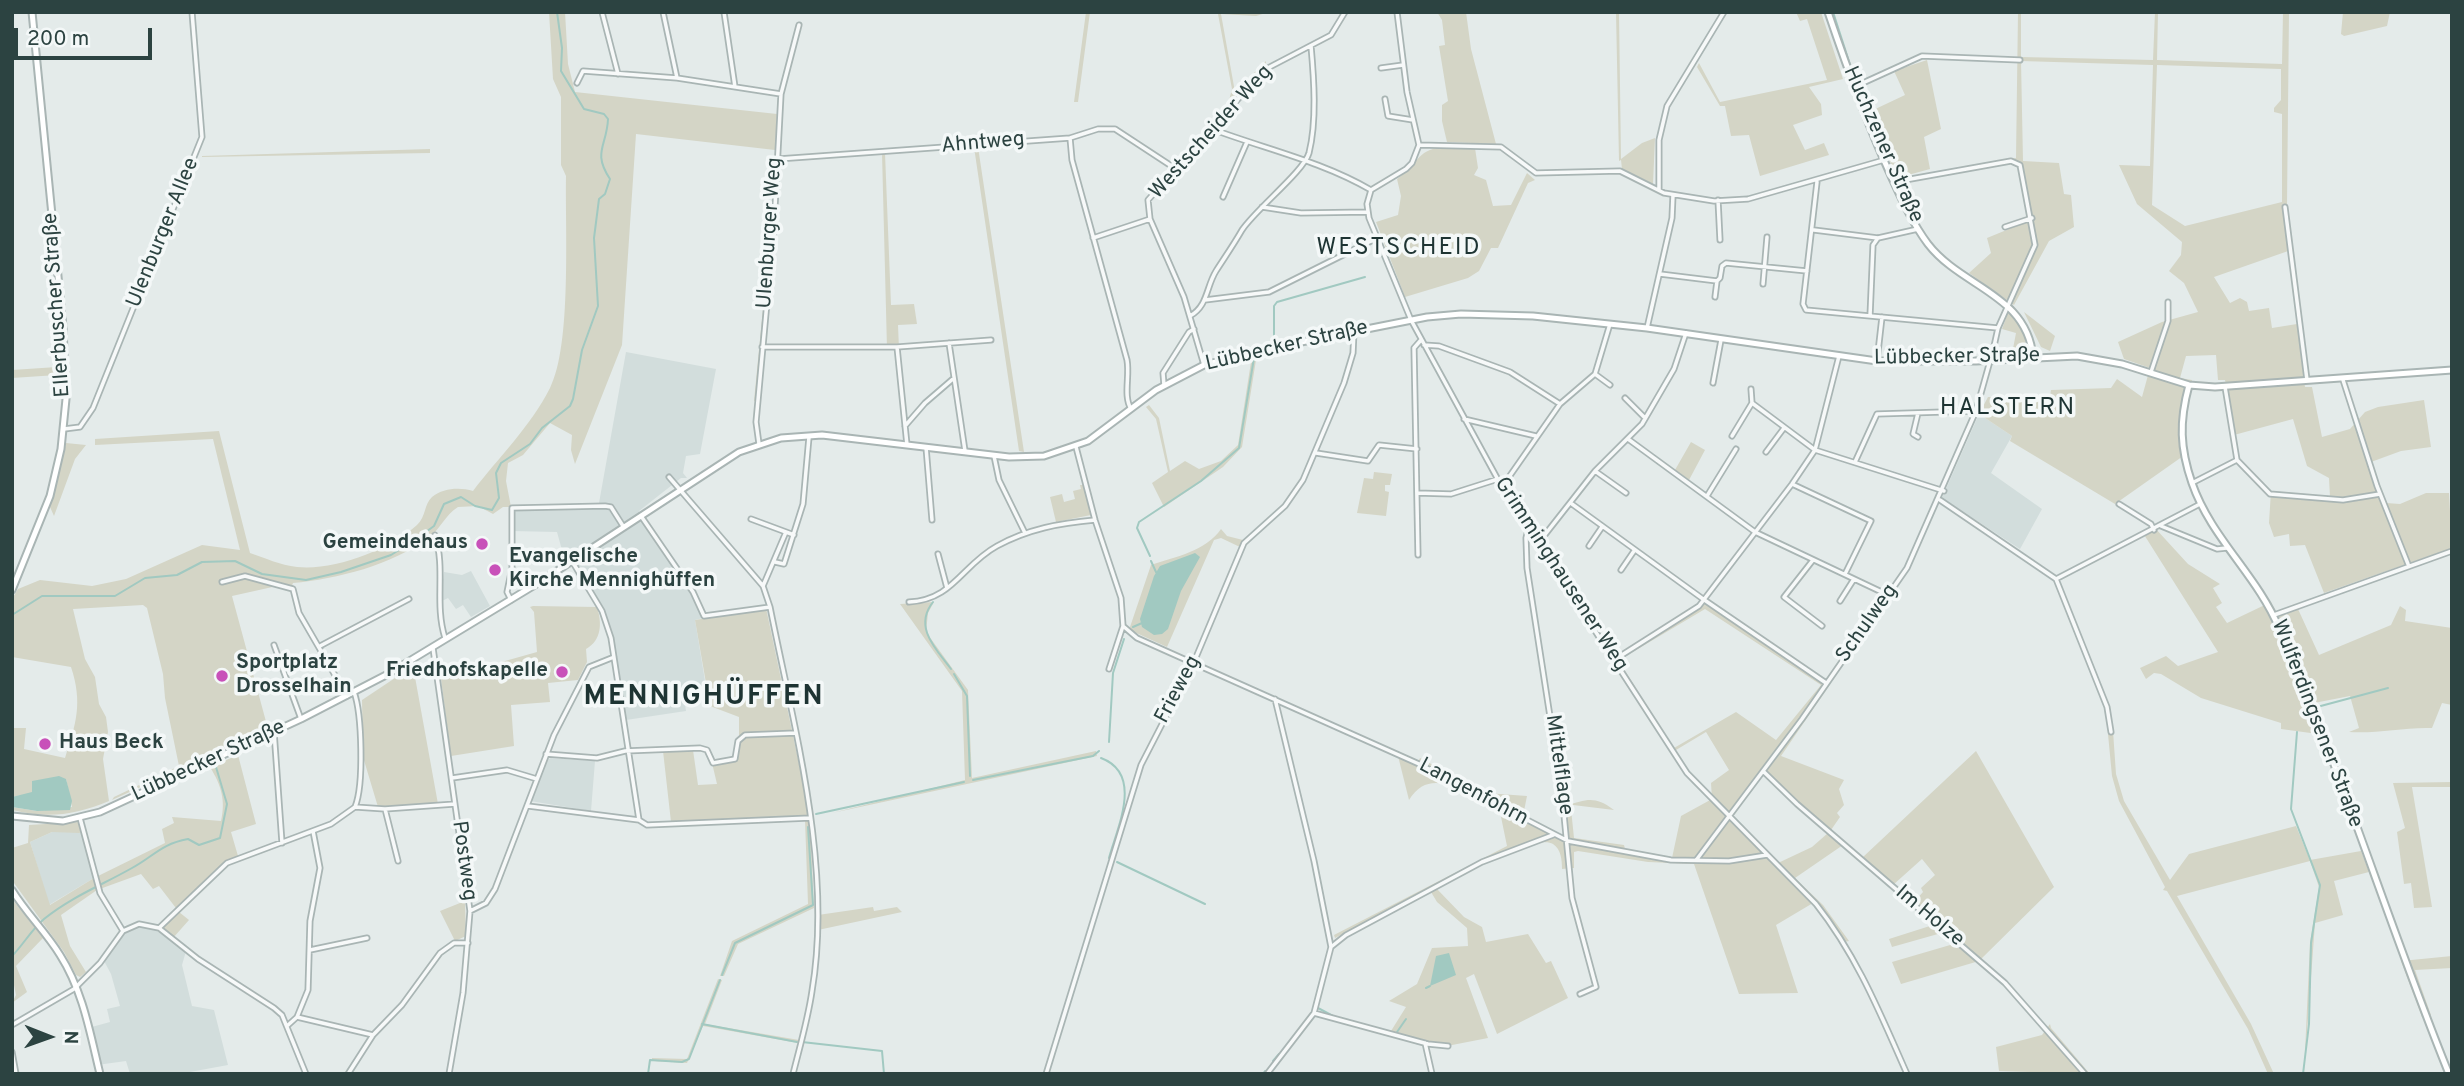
<!DOCTYPE html>
<meta charset="utf-8">
<style>
body{margin:0}
#map{position:relative;width:2464px;height:1086px;overflow:hidden;background:#e4ebea;font-family:Overpass,sans-serif}
canvas{display:block}
.frame{position:absolute;inset:0;border:14px solid #2c4341;pointer-events:none}
.north{position:absolute;left:14px;top:1002px;width:70px;height:70px;-webkit-text-stroke:5px #f4f8f8;paint-order:stroke;rotate:91deg;font-size:19px;font-weight:700;line-height:28px;text-align:center;color:#2c4341}
.north::after{content:'';display:block;margin:auto;width:24px;height:32px;background:#2c4341;clip-path:polygon(50% 0,100% 100%,50% 72%,0 100%)}
.scale{position:absolute;left:14px;top:28px;width:138px;height:32px;box-sizing:border-box;border:4px solid #2c4341;border-top:0;padding-left:9px;font-size:21px;line-height:24px;white-space:nowrap;color:#2c4341;-webkit-text-stroke:5px #f4f8f8;paint-order:stroke}
</style>
<div id="map">
<canvas width="2464" height="1086"></canvas>
<div class="frame"></div>
<div class="north">N</div>
<div class="scale">200 m</div>
</div>
<script>
const ctx = document.querySelector('canvas').getContext('2d');
ctx.lineJoin = 'round';
function paint(path, color) { ctx.fillStyle = color; ctx.fill(path, 'evenodd'); }
function stroke(path, color, width, dash) { ctx.strokeStyle = color; ctx.lineWidth = width; ctx.lineCap = dash ? 'butt' : 'round'; ctx.setLineDash(dash || []); ctx.stroke(path); }
function drawText(font, color, halo, rows, align = 'center') {
  ctx.font = font + ' Overpass,sans-serif'; ctx.lineWidth = 7; ctx.setLineDash([]); ctx.textBaseline = 'middle'; ctx.strokeStyle = halo; ctx.fillStyle = color; for (const [text, x, y, turn = 0] of rows) {
    ctx.save(); ctx.translate(x, y); ctx.rotate((+turn || 0) * Math.PI / 180); ctx.textAlign = isNaN(turn) ? turn : align; if (halo) ctx.strokeText(text, 0, 0); ctx.fillText(text, 0, 0); ctx.restore();
  }
}
const built = new Path2D(`
 M626,352L716,369L700,454L686,456L683,473L687,478H681L639,511L692,592L703,618L695,620L706,687L683,691L686,711L626,720L608,622L603,609L571,557L565,561L557,532L511,531V507L599,503Z
 M1979,414L2012,436L1991,473L2042,509L2020,549L1942,498Z
 M471,571L490,606L471,617L463,605L456,609L448,598L440,602L444,572L462,575Z
 M551,758L595,761L591,811L530,801L547,760Z
 M52,832H82L94,878L49,905L30,842Z
 M138,923L160,928L186,951L182,965L192,1006L214,1010L228,1065L179,1074H130L126,1061L97,1065L88,1028L110,1022L107,1009L120,1006L111,974L103,959L127,925Z`);
const green = new Path2D(`
 M549,12H565L568,64L575,92L777,114L775,150L636,134L622,345L575,464L571,450L572,435L550,423L523,455L508,463L506,481L511,507H503L493,514L478,506L458,507C445,515 440,530 428,538C392,565 337,579 293,583L291,588L277,586L232,596L268,729L112,800L114,797L179,766L165,698L163,674L147,608L143,605L73,609L85,659L95,677L99,704L106,717L108,732L103,759L109,801C75,815 48,819 12,810V807L37,811L72,807L66,779L32,782V793L12,797V728H26L24,749L65,758C76,724 83,703 71,667L12,657V599L18,589L40,580L92,586L126,579L202,545L240,550L213,439L95,445V439L219,431L250,553C265,558 280,565 297,567C334,571 389,550 417,525C426,517 424,504 432,497C443,488 460,487 473,491C498,458 531,426 550,388C572,345 565,228 566,176L561,165V97L553,79Z
 M1086,12H1090L1078,102H1074Z
 M1198,12H1269L1256,16L1221,14L1235,92L1266,61V65L1227,108L1232,89L1218,14Z
 M1437,12H1466L1471,49L1496,144L1447,142L1442,121V105L1448,101L1439,46L1445,45L1442,20Z
 M1616,12H1619L1621,159L1642,143L1655,138L1653,184L1622,169L1621,160L1619,161Z
 M1796,12H1821L1843,79L1809,87L1821,104L1822,115L1793,125L1805,150L1824,143L1829,155L1760,176L1749,135L1731,136L1725,106H1720L1697,67L1699,63L1720,102L1827,80L1807,19L1800,21Z
 M2018,12H2021V57L2153,60L2155,12H2158L2157,60L2282,64L2283,12H2289L2287,205L2291,250L2214,277L2230,303L2240,298L2247,302L2249,311L2269,308L2272,328L2297,324L2305,387H2312L2322,437L2350,429L2365,412L2378,407L2424,400L2431,447L2401,451L2371,462L2386,503L2400,504L2426,493H2449L2452,548L2324,593L2305,545L2290,546L2289,534L2274,537L2269,523L2271,491L2330,497L2329,478L2307,466L2293,419L2234,435L2225,380H2218L2216,355L2186,356L2180,378L2192,380L2184,415L2186,454L2115,504L2010,441L2012,436L1979,414L1988,397L2050,396L2051,390L2111,388L2117,379L2142,397L2150,368L2124,359L2118,342L2162,322L2198,312L2184,283L2169,271L2181,255L2182,242L2137,204L2119,165L2150,166L2153,65L2021,61L2023,161L2059,163L2064,194L2071,195L2074,227L2049,241L2014,305L1969,273L1991,253L1987,238L2031,220L2020,168L2003,161L2016,158ZM2157,65L2281,69V100L2274,108V112L2282,114V202L2185,226L2152,205Z
 M2343,12H2390L2387,26L2344,36L2341,34Z
 M1927,60L1941,129L1924,137L1930,169L1897,178L1869,112L1905,95L1894,71Z
 M974,147H978L1024,452L1019,451Z
 M1448,147L1475,148L1478,168L1474,175L1486,180L1493,206L1511,205L1527,173L1535,180L1528,183L1498,248H1491L1479,271L1468,278L1405,297L1376,222L1398,215L1401,196L1397,179C1421,162 1416,148 1448,147Z
 M430,149V153L202,157V156Z
 M882,153H885L891,305L914,304L917,324L898,325L899,349H887Z
 M771,226H775L760,401H754Z
 M2024,312L2055,336L2050,351L2041,347Z
 M2008,313L2017,318L2027,338L2020,353L2012,354L2016,333L2002,329Z
 M1256,360L1242,447L1223,467L1164,507L1152,483L1168,472L1156,419L1146,407L1149,405L1159,418L1170,471L1185,461L1199,469L1221,461L1238,445L1251,362Z
 M57,367V375L12,378V370Z
 M1691,442L1705,450L1689,480L1675,470Z
 M66,443L86,445L75,459L54,516L50,507Z
 M1374,472L1392,474L1390,485H1385V491L1389,492L1386,516L1357,513L1364,478L1373,479Z
 M1080,485H1084L1091,515L1056,522L1050,497L1062,494L1064,502L1075,499L1073,491L1081,489Z
 M2155,528L2188,564L2220,584L2213,588L2222,603L2216,607L2227,623L2271,602L2277,617L2298,609L2319,655L2391,625L2400,606L2406,610L2405,621L2452,628V705L2442,703L2432,728C2404,727 2376,734 2349,732L2359,728L2350,696L2314,703L2347,785H2337L2318,734L2281,729V723L2201,698L2161,674L2154,673L2146,679L2140,668L2166,656L2178,666L2218,652L2143,533Z
 M1221,529L1227,536L1243,540L1240,547L1221,538L1214,540L1167,647L1132,631L1130,627L1151,565C1175,557 1206,551 1221,529Z
 M1706,598L1831,683L1781,756L1844,780L1839,789L1844,805L1837,813L1840,817L1831,830L1863,857L1976,751L2054,887L1979,961L1901,984L1892,962L1957,943L1945,932L1892,947L1889,939L1933,925L1843,845L1795,878L1823,905L1849,941L1844,942L1813,903L1776,925L1798,993L1739,994L1694,864L1648,862L1578,851L1574,852V868L1562,869C1562,860 1561,849 1553,844C1535,833 1455,878 1437,889L1464,917L1482,927L1486,942L1528,934L1546,963L1551,961L1568,998L1497,1034L1474,974L1466,978L1488,1038L1447,1046L1391,1031L1406,1007L1389,1001L1417,984L1432,948L1468,946L1467,928L1437,902L1431,892L1404,907L1402,903L1335,938L1334,935L1507,846L1500,812C1470,797 1432,762 1409,800L1398,756L1417,764L1420,758L1486,793L1527,796L1523,816L1568,839L1566,806C1587,799 1595,796 1614,810L1573,805L1571,809L1574,838L1624,845L1625,849L1672,858L1681,816L1712,799L1711,783L1729,770L1706,732L1671,753L1613,662L1700,607ZM1705,609L1821,685L1776,740L1736,712L1674,748L1622,666L1621,659ZM1763,774L1828,833L1812,847L1778,863L1732,818ZM1922,859L1935,875L1921,888L1923,892L1914,902L1893,885Z
 M934,602L928,613L926,632L968,690L972,778L1096,751L1097,756L832,813L965,780L962,691L900,604Z
 M533,606L597,607C602,623 602,640 586,649L587,662L578,680L548,683L550,702L511,705L514,746L451,756L441,679L537,652L534,612L530,607Z
 M766,608L809,811L806,817L671,822L663,751L693,750L698,785L717,784L712,763L725,764L735,760L739,741V717L710,706L695,620Z
 M413,666L438,804L378,807L363,757L362,700Z
 M2113,731L2116,774L2124,801L2170,880L2189,854L2296,826L2310,860L2361,851L2369,872L2334,881L2343,915L2315,923L2304,1074L2310,943L2319,887L2310,861L2177,896L2251,1024L2274,1074H2268L2248,1029L2167,891L2163,890L2165,887L2119,801L2112,776L2108,734Z
 M238,755L256,824L231,832L238,856L215,870L179,912L189,920L173,938L160,928L179,912L159,886L153,889L141,874L97,890L61,915L70,946L86,972L80,977L76,975L64,952L14,883L12,848L28,843L29,825L79,822L82,832L79,833L52,832L30,842L50,905L94,878L165,843L162,829L174,823L172,817L221,821C226,800 221,785 210,767Z
 M2452,782V787H2412L2432,907L2414,908L2411,883L2404,884L2397,832L2405,828L2393,783Z
 M805,820L810,821L814,908L738,944L724,976H720L732,941L808,904Z
 M12,899L43,938L16,966L27,992L12,1003L16,995L12,975Z
 M465,901L466,936L455,941L440,911Z
 M873,907L874,911L897,907L902,912L818,930V915Z
 M2452,956V968L2415,970L2431,1015L2422,1017L2401,961Z
 M718,979L722,980L705,1024L799,1040L798,1043L703,1026L687,1063L652,1061V1058L687,1059Z
 M2050,1024L2051,1028L2090,1074L1999,1071L1996,1047L2042,1035Z`);
const water = new Path2D(`
 M1195,553L1200,557L1181,591L1168,629L1162,634L1154,635L1142,627L1140,619L1154,576L1160,566Z
 M59,776L66,779L72,801L70,810L37,811L12,807V797L32,792V781Z
 M1449,953L1456,975L1430,986L1436,956Z`);
const stream = new Path2D(`
 M1833,12L1856,83
 M1274,343V306L1277,302L1365,277
 M1150,556L1137,528L1139,522L1201,481L1239,448L1254,358
 M1151,561L1156,572
 M933,602C913,627 936,649 951,669
 M12,615L42,596H115L145,578L177,575L202,562L235,561L262,574L306,580L341,572L391,555L415,540L434,526L444,504L461,497L475,506L492,510L499,498L496,473L501,463L530,444L542,428L570,406L573,399L582,350L598,306L594,238L599,199L605,194L610,179C592,152 607,146 608,119L604,114L584,109L561,71L562,48L557,12
 M1133,627L1142,623
 M954,674L967,696L970,776
 M2317,707L2388,688
 M2297,732L2291,809L2320,885L2311,943L2309,1024L2303,1074
 M1109,742L1113,673L1124,639
 M1101,758C1144,774 1117,828 1109,858
 M973,780L1093,756L1099,751
 M816,814L964,782
 M1117,862L1205,904
 M12,956C23,945 32,929 44,919C71,897 102,885 132,868C154,856 161,844 188,839L199,845L220,838L227,804L216,767
 M722,975L735,943L813,905L808,827
 M1426,988L1430,986
 M1318,1008L1333,1016
 M702,1024L797,1042
 M1397,1032L1406,1019
 M802,1042L882,1051L884,1074
 M1273,1061L1279,1054
 M648,1074L650,1060L682,1062L689,1059L720,980
 M1263,1074L1265,1071`);
const minor = new Path2D(`
 M602,12L618,74
 M663,12L677,78
 M724,12L735,87
 M1397,12L1407,92L1419,145L1412,163L1406,169L1371,190L1367,204L1369,218L1411,320L1502,487L1687,773L1816,904C1857,956 1880,1013 1907,1074
 M1381,68L1403,65
 M577,83L583,71L677,78L781,94
 M1854,87L1922,56L2020,60
 M1385,99L1388,116L1413,120
 M1212,129C1265,149 1321,161 1371,190
 M1070,138L1072,160L1127,360C1130,376 1123,396 1131,409
 M1419,145L1501,147L1536,173L1620,171L1664,193L1714,201L1748,199L1884,160
 M778,159L1070,138L1098,129H1115L1176,169
 M1817,182L1803,304L1806,310L1998,328
 M1894,182L2011,161L2020,165L2035,245L1998,328L1991,360
 M1659,190V140L1667,106L1724,12
 M1223,197L1247,142
 M1718,200L1720,240
 M1262,207L1301,213L1368,212
 M2285,207L2307,380
 M2005,227L2032,218
 M1814,230L1878,238L1918,229
 M1093,238L1150,219
 M1660,274L1717,281L1720,278L1722,266L1726,263L1807,271
 M1763,284L1767,237
 M1715,297L1717,281
 M1205,300L1269,292L1377,238
 M1190,316C1208,306 1206,287 1216,271C1225,257 1234,244 1242,230C1256,209 1304,171 1309,153C1317,121 1314,79 1311,46
 M1870,316L1873,245L1878,238
 M1647,328L1672,218L1673,195
 M949,343L965,451
 M1424,345L1439,346L1510,372L1560,404
 M762,347H897L991,340
 M897,347L907,445
 M1877,361L1882,317
 M1204,365L1184,297L1150,219L1148,200L1264,70L1331,35L1345,12
 M2151,372L2168,321V302
 M1595,374L1610,385
 M2343,380L2377,486L2408,564
 M1713,383L1721,340
 M1164,385L1163,373L1189,332L1194,329
 M2225,387L2237,460L2270,494L2343,500L2380,494
 M1751,389L1752,403L1815,450L1944,491
 M1625,398L1645,418
 M1918,413L1913,434L1918,437
 M1464,419L1536,436
 M905,426L925,403L954,378
 M64,429L80,427L93,408L202,137L192,12
 M1732,436L1752,403
 M1628,439L1755,532L1888,595
 M759,444L756,422L774,226L781,94L799,25
 M926,447L932,520
 M1076,447L1095,520L1121,598L1123,626L1109,669
 M1766,452L1784,428
 M1316,453L1368,461L1379,445L1417,449
 M994,456L999,480L1025,533
 M1855,462L1877,414L1976,411
 M1595,471L1626,493
 M669,477L763,586L770,607C794,728 833,867 812,991C808,1019 800,1046 793,1074
 M2192,483L2237,460
 M1792,484L1871,521L1845,574
 M1502,487L1560,404L1595,374L1610,324
 M1417,493L1451,494L1498,479
 M1707,496L1736,449
 M1940,500L2056,579L2107,707L2111,732
 M1572,504L1703,599L1826,683
 M2119,504L2151,524L2154,530
 M641,516L693,592L704,616L770,607
 M751,519L794,535
 M1529,525L1526,538L1527,568L1562,794L1572,898L1596,987L1580,994
 M2161,526L2217,549L2227,548
 M435,535C446,570 434,603 445,638
 M1540,541L1595,471L1642,424L1674,369L1686,333
 M1589,546L1602,527
 M938,554L947,588
 M1418,555L1414,348L1421,340
 M1813,560L1784,597L1822,626
 M572,561L602,611L611,638L639,820
 M775,562L784,564L803,504L809,437
 M1621,570L1634,551
 M2056,579L2200,504
 M222,582L245,576L293,589L299,613L347,696
 M763,586L786,532
 M511,600L507,592L512,568V508L605,506L611,507L623,526
 M1840,601L1854,579
 M909,602C953,600 962,565 997,546C1028,529 1060,523 1095,520
 M2274,615L2452,551
 M1123,626L1137,638L1419,764L1568,841L1671,860L1729,861L1767,855
 M274,645L301,719
 M320,646L409,599
 M433,648L470,911L463,993L449,1074
 M1614,660L1699,606L1792,484L1815,450L1839,356
 M354,692C362,714 364,785 355,807
 M274,731L282,843
 M546,754L597,758L625,751L700,748L707,750L713,763L735,759L738,741L745,735L796,733
 M1763,771L1797,804L2005,983L2085,1074
 M452,778L507,770L537,779
 M528,806L639,820L647,825L810,818
 M385,809L398,861
 M80,818L100,893L123,931
 M1697,859L1802,719L1907,568L1976,411L1990,361
 M470,911L486,903L495,889L554,735L589,667L614,657
 M159,928L227,863L331,824L355,807L385,809L455,804
 M1331,947L1346,935L1482,862L1553,835
 M310,950L367,938
 M1314,1013L1428,1044L1448,1046
 M297,1017L373,1035
 M12,1025L74,989L100,963L123,931L139,924L159,928L198,959L274,1008L282,1015L306,1074
 M287,1026L297,1017L308,990L310,921L320,868L313,831
 M1425,1043L1432,1074
 M12,1052L16,1074
 M348,1074L373,1035L402,1005L440,953L454,943H468
 M1046,1074L1141,765L1194,662L1244,543L1285,506L1303,480L1344,383L1353,353L1354,331
 M1267,1074L1314,1013L1331,947L1314,861L1275,699`);
const secondary = new Path2D(`
 M1828,12C1847,68 1867,124 1892,178C1902,200 1913,224 1928,244C1962,288 2027,294 2033,357
 M2189,385C2179,422 2180,448 2192,483C2211,538 2257,575 2279,628C2343,774 2389,926 2449,1074
 M12,590L50,496L61,449L66,399L63,327L32,12
 M12,816L63,821L100,812L301,719L388,674L543,580L739,452L781,438L822,435L1009,457L1044,456L1088,441L1156,390L1204,365L1281,346L1427,317L1461,314L1533,316L1647,328L1877,361H1976L2077,356L2122,364L2189,385L2215,387L2452,370
 M12,890C26,913 46,932 60,955C83,991 90,1033 100,1074`);
const markers = [
 [482,544,7,"#c851b9"],
 [495,570,7,"#c851b9"],
 [562,672,7,"#c851b9"],
 [222,676,7,"#c851b9"],
 [45,744,7,"#c851b9"]
];
const streetNames = [
 ["Westscheider Weg",1212,133,-48],
 ["Ahntweg",983,144,-5],
 ["Huchzener Straße",1882,145,66],
 ["Ulenburger Allee",164,233,-68],
 ["Ulenburger Weg",771,233,-86],
 ["Ellerbuscher Straße",58,305,-94],
 ["Lübbecker Straße",1287,347,-13],
 ["Lübbecker Straße",1957,358,-1],
 ["Grimminghausener Weg",1560,575,57],
 ["Schulweg",1868,624,-55],
 ["Frieweg",1179,690,-62],
 ["Wulferdingsener Straße",2316,724,69],
 ["Lübbecker Straße",209,762,-25],
 ["Mittelflage",1558,765,82],
 ["Langenfohrn",1473,793,28],
 ["Postweg",463,861,82],
 ["Im Holze",1929,917,40]
];
const poiNames = [
 ["Gemeindehaus",468,544,"right"],
 ["Evangelische",509,558],
 ["Kirche Mennighüffen",509,582],
 ["Sportplatz",236,664],
 ["Drosselhain",236,688],
 ["Friedhofskapelle",548,672,"right"],
 ["Haus Beck",59,744]
];
const quarterNames = [
 ["WESTSCHEID",1399,249],
 ["HALSTERN",2008,409]
];
const districtNames = [
 ["MENNIGHÜFFEN",704,698]
];
paint(built, '#d2dddc');
paint(green, '#d4d5c6');
paint(water, '#a1c9c1');
stroke(stream, '#a1c9c1', 2);
stroke(minor, '#a9b5b4', 7);
stroke(secondary, '#a9b5b4', 9);
stroke(minor, '#f7f9f9', 3.5);
stroke(secondary, '#fff', 5);
for (const [x, y, r, color] of markers) { const dot = new Path2D(); dot.arc(x, y, r, 0, 2 * Math.PI); ctx.fillStyle = color; ctx.fill(dot); stroke(dot, '#f4f8f8', 2.5); }
drawText('21px', '#2c4341', '#f4f8f8', streetNames);
drawText('bold 21px', '#2c4341', '#f4f8f8', poiNames, 'left');
ctx.letterSpacing = '2px';
drawText('24px', '#1e3433', '#f4f8f8', quarterNames);
ctx.letterSpacing = '0px';
ctx.letterSpacing = '2px';
drawText('bold 28px', '#1e3433', '#f4f8f8', districtNames);
ctx.letterSpacing = '0px';
</script>
